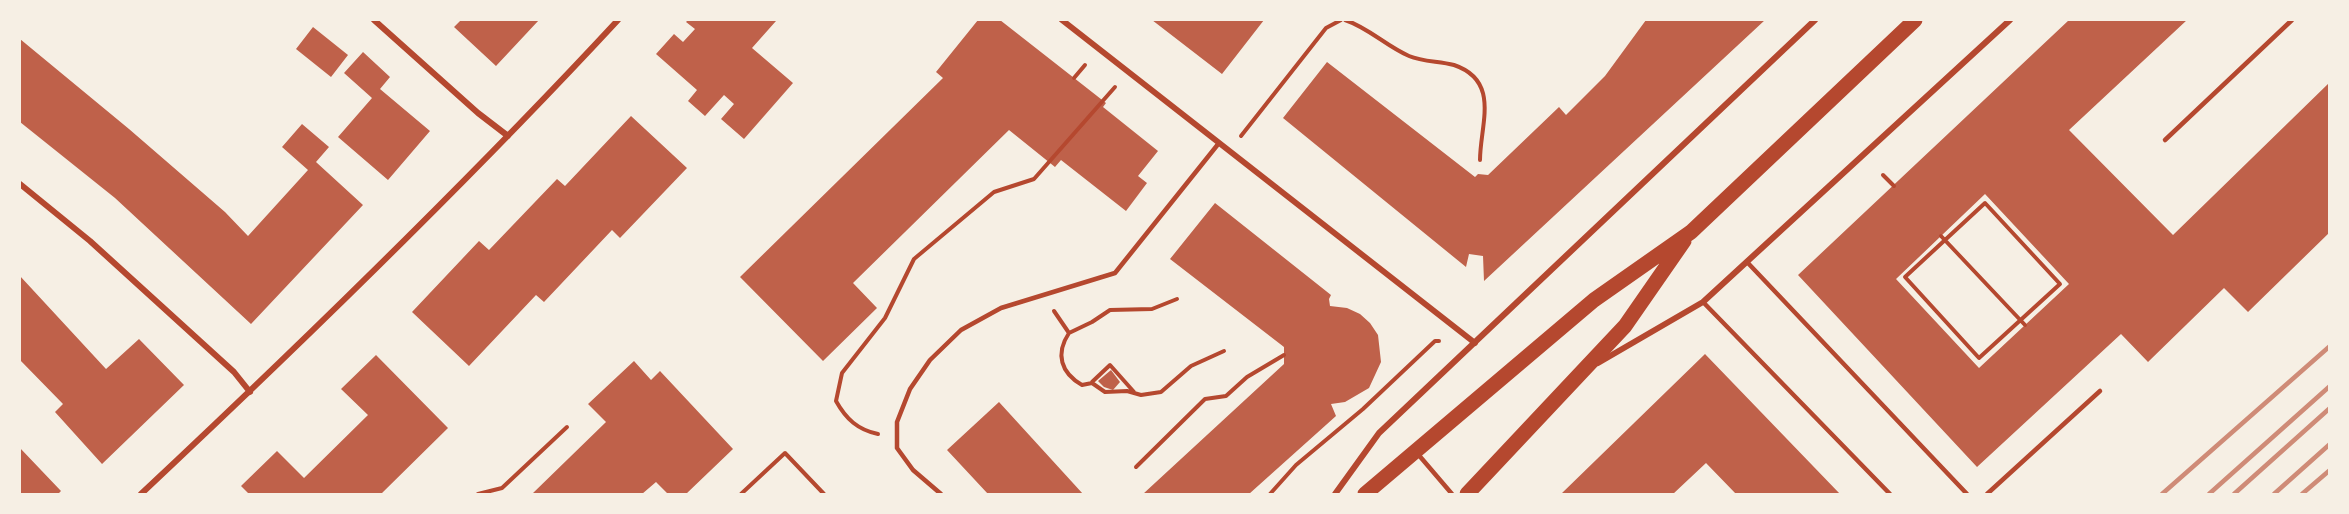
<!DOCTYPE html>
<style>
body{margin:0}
#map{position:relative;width:2349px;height:514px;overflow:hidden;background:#f6efe4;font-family:Mulish,sans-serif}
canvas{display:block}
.frame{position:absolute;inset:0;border:21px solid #f6efe4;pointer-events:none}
</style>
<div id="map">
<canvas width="2349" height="514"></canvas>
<div class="frame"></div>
</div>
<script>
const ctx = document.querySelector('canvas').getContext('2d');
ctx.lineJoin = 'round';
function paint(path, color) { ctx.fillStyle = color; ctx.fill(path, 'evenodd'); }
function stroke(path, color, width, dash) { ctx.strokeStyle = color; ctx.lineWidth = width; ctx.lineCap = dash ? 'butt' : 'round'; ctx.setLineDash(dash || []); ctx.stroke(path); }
const building = new Path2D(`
 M461,20H539L496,66L454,27Z
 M688,20L776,21L752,48L793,83L744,139L721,119L734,104L724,95L705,116L688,101L697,90L656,54L674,34L683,42L695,29L686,22Z
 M978,20H1000L1106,103L1103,107L1158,151L1138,176L1147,183L1126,211L1061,160L1055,167L1009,130L853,283L877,308L823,361L740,277L943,78L936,72Z
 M1152,20H1264L1222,74Z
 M1646,20H1765L1484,281L1483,256L1469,254L1466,267L1283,118L1327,62L1475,177L1478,174L1488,175L1559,107L1566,115L1605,76Z
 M2069,20H2187L2069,130L2173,235L2330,82V232L2248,312L2224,288L2148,362L2121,334L1977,467L1798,275ZM1985,194L2069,284L1979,368L1896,279Z
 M313,27L348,55L331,77L296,49Z
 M20,39L129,129L225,212L248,236L308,170L282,147L302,124L329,147L316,162L363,205L251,324L115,198L20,122Z
 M363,52L390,77L380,89L430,131L388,180L338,137L372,98L344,73Z
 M631,116L687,168L620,238L612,230L544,302L536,295L469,366L412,312L479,241L489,250L557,179L565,186Z
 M1215,203L1331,295L1329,299L1330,306L1347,308L1360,314L1370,323L1378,335L1381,362L1369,388L1345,402L1331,404L1336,416L1249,494H1143L1284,364V347L1170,259Z
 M20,276L106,369L139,339L184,385L102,464L55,412L63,404L20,360Z
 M1705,354L1840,494H1736L1706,463L1673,494H1561Z
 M376,355L448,428L381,494H249L241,486L277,451L304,478L368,415L341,389Z
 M634,361L651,380L660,371L733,449L686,494H668L656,482L642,494H532L606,422L588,404Z
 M1111,370L1120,382L1113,390L1104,387L1098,381Z
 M999,402L1083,494H988L947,450Z
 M20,448L61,491L58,494H20Z`);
const path = new Path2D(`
 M1345,20C1369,28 1386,46 1409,56C1423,62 1439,61 1454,65C1501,81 1480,125 1480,160
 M1074,78L1085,65
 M1241,136L1326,28L1341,20
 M1883,175L1894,186
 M1985,203L2060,284L1979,358L1905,277Z
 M1941,236L2025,325
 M1054,311L1069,333C1055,354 1061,373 1082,385L1092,383L1105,392L1127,391L1141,395L1161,392L1191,366L1224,351
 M1069,333L1092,322L1110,310L1152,309L1177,299
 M1092,382L1110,365L1134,392
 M878,434C858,430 846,419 836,401L842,373L885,318L914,259L994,192L1034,179L1115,87
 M1136,467L1205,399L1226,396L1247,377L1284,355
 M478,494L502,488L567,427
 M741,494L785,453L824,494
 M1270,494L1296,465L1363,409L1435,341H1439`);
const service = new Path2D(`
 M2165,140L2292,20
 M1747,262L1967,494
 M1703,302L1890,494
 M1417,453L1452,494
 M941,494L913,470L897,448V422L910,389L930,360L961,330L1001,308L1115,273L1219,143
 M1987,494L2100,391`);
const minor = new Path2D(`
 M374,20L478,113L508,136
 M1062,20L1475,343
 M20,184L90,241L234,372L250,392
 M1598,363L1703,302L2010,20
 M141,494C304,341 466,184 618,20
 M1335,494L1379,433L1815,20`);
const primary = new Path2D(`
 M1365,494L1594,300L1691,232L1915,20
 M1467,494L1625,326L1684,241`);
const rail = new Path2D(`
 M2162,494L2330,346
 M2209,494L2330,386
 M2234,494L2330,408
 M2274,494L2330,444
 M2302,494L2330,470`);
paint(building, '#bf614a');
stroke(path, '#b5482f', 4);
stroke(service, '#b5482f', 4.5);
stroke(minor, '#b5482f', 6);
stroke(primary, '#b5482f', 15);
stroke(rail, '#cf8b77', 4.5);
</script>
